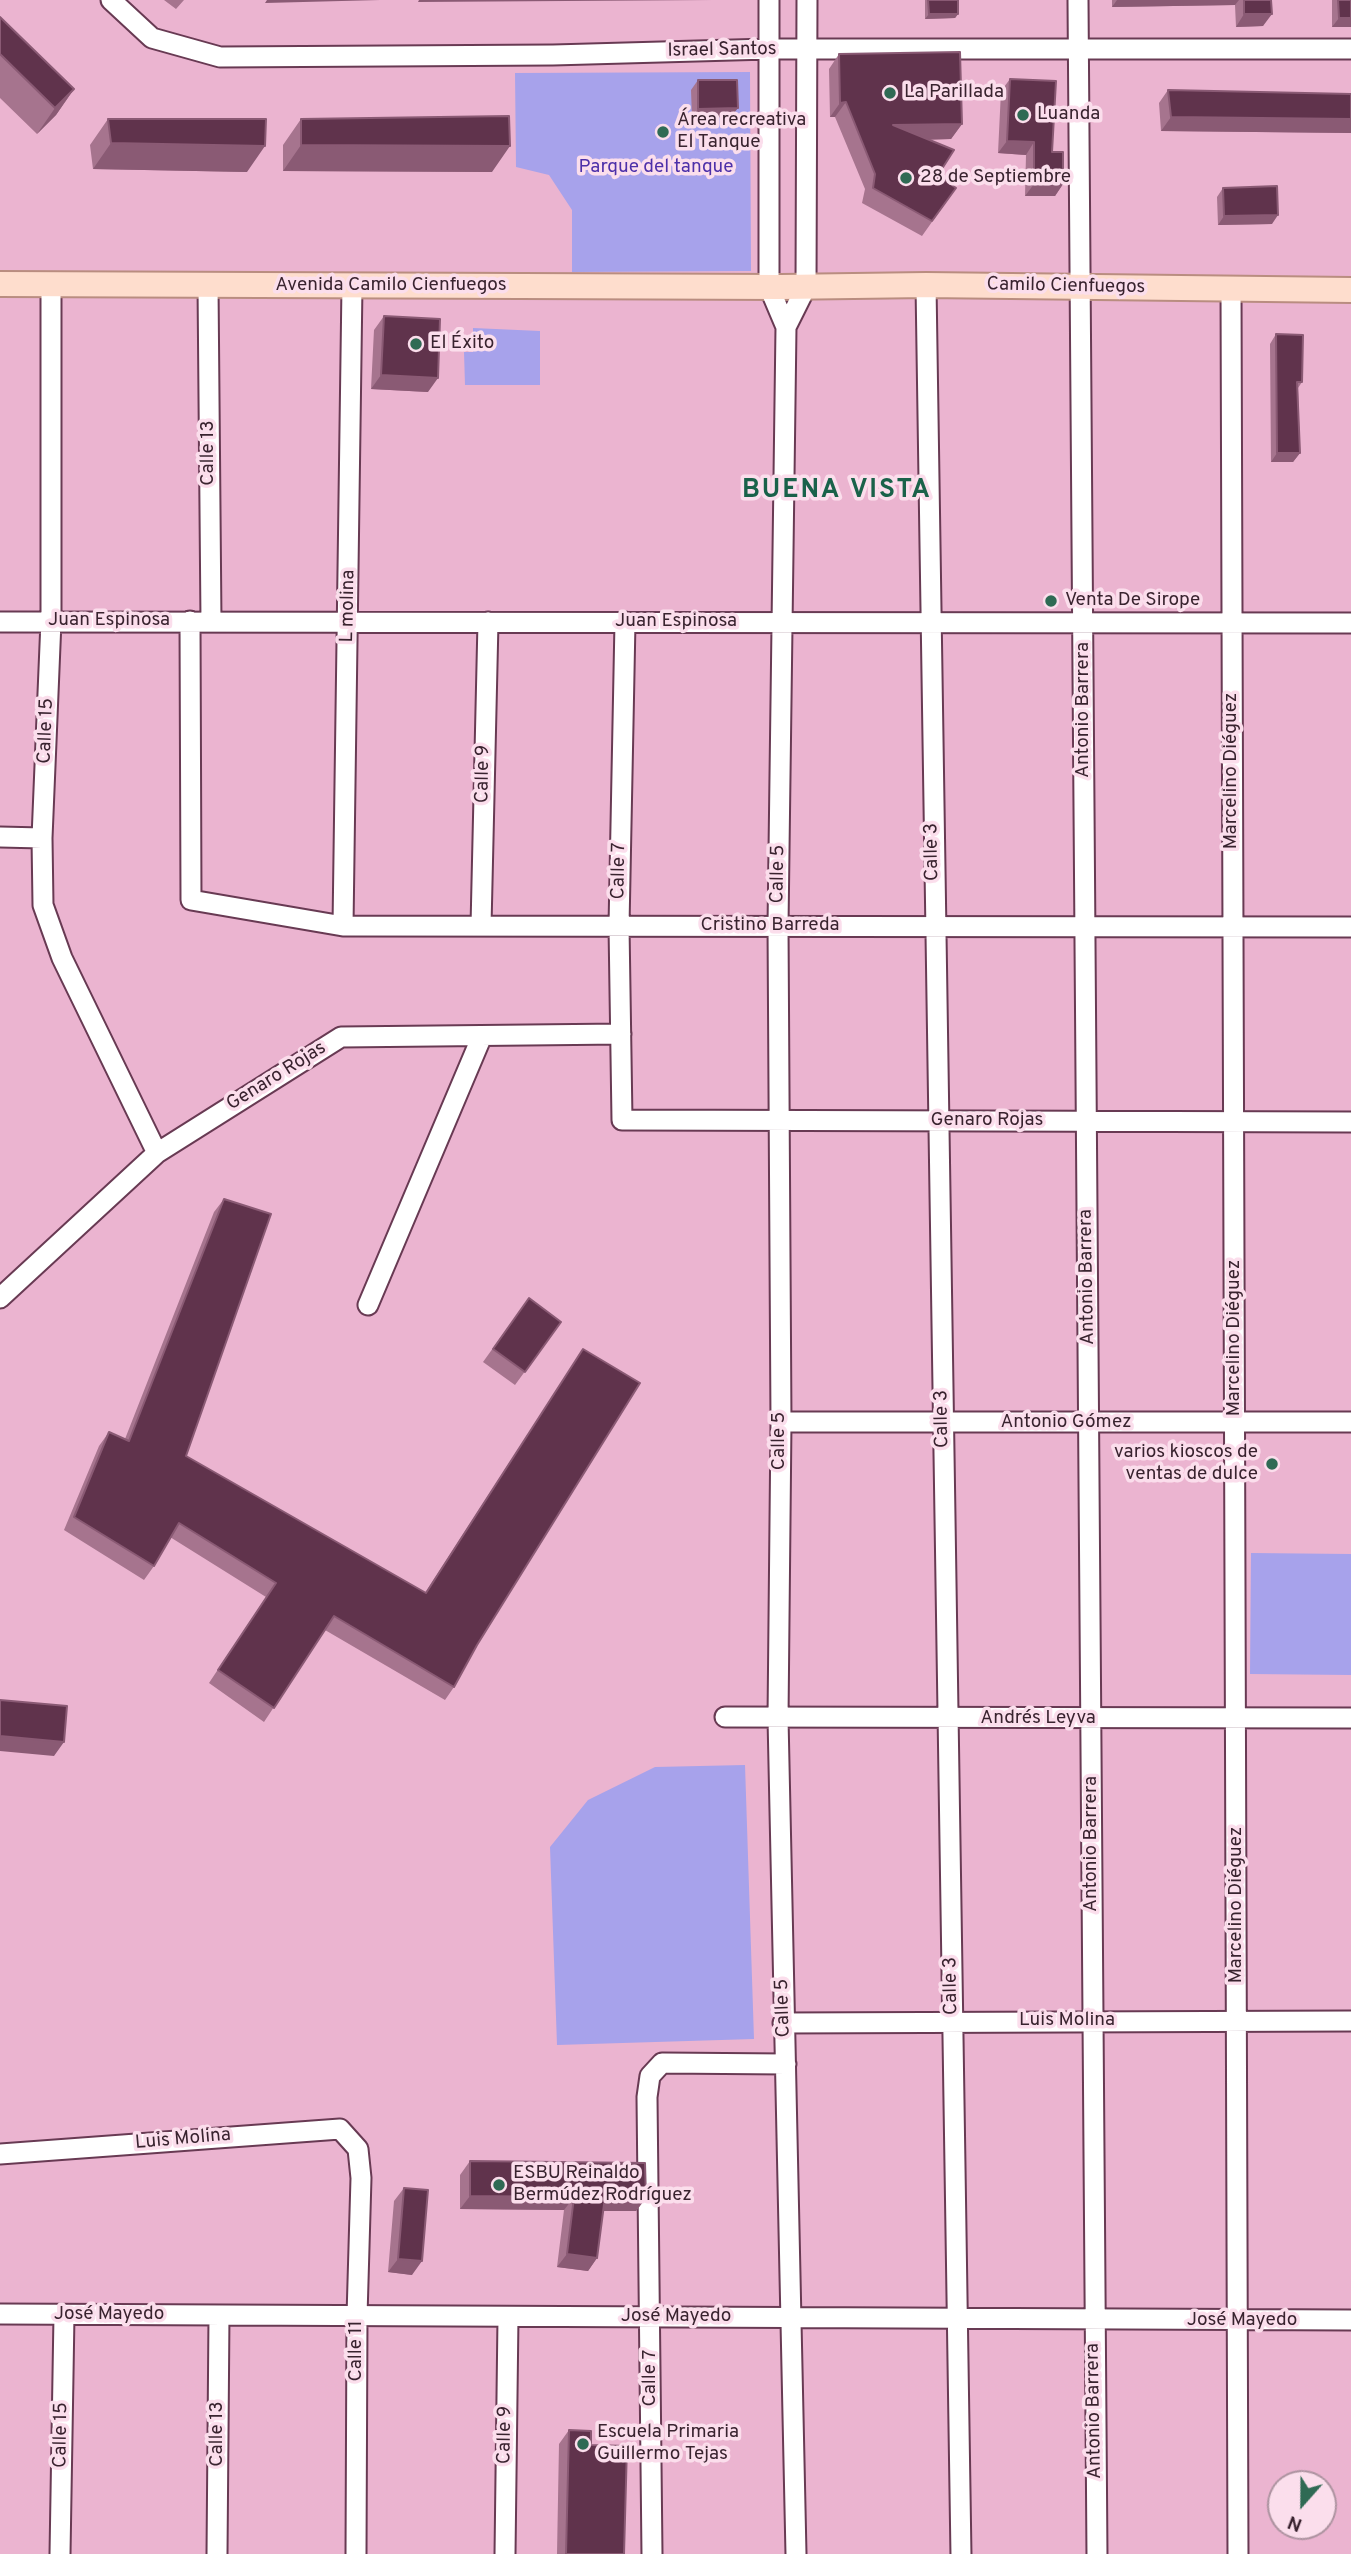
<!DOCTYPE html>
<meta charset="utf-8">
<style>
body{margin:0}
#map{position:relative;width:1351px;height:2554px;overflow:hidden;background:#ebb4d0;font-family:Overpass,sans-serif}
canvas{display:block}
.north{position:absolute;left:1267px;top:2470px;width:70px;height:70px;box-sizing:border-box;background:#fbdeec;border:2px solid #ad93a0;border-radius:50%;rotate:201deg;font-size:19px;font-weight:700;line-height:28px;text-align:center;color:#39232f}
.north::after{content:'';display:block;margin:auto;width:24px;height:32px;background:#2f6a54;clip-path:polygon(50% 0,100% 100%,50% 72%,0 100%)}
</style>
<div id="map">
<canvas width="1351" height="2554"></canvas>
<div class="north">N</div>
</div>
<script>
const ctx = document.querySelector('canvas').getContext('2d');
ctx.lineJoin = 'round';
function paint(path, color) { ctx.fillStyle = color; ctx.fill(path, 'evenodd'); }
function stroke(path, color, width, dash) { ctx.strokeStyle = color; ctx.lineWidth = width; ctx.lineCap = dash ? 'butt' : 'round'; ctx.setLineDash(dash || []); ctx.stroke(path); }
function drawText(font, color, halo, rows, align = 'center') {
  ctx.font = font + ' Overpass,sans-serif'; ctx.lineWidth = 7; ctx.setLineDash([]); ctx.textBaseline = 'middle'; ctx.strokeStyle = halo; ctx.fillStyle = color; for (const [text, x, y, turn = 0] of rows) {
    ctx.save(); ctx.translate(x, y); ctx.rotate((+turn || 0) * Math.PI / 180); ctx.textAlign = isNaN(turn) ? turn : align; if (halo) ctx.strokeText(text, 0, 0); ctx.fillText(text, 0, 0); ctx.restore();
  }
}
const green = new Path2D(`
 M750,72L751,271L572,272V210L549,175L516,167L515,73Z
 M473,328L540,331V385H465L464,352H473Z
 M1251,1553L1351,1554V1675L1250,1674Z
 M745,1765L754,2039L557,2045L550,1847L588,1800L655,1767Z`);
const minor = new Path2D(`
 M111,0L152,38L220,57L553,55L769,49H1351
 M769,0V287L786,327L778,925L781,1422L778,1718L796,2554
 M1078,0L1097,2554
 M51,284V621L42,838L43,905L62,958L157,1153
 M208,285L211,622
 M926,285L961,2554
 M1231,289L1238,2554
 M786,327L806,287L807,0
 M190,621L191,900L343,926L1351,927
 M0,622L1351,623
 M625,622L619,926L622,1120L1351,1122
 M0,837L42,838
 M343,926L352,285
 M481,926L488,622
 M0,1298L157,1153L341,1037L621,1034
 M368,1305L482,1036
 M781,1422H1351
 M725,1717L1351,1718
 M783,2023L1351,2021
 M0,2154L340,2129L358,2149L361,2178L357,2316L356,2554
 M0,2314L1351,2320
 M60,2554L64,2315
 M217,2554L219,2315
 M505,2554L508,2317
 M652,2554L647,2097L650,2076L662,2063L786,2064`);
const major = new Path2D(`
 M0,284L781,287L926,285L1351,290`);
const wall = new Path2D(`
 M164,0H184L176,9Z
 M925,0H958V14L955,18L925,19Z
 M1112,0H1271L1263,26L1236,27L1235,5L1112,7Z
 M1332,0H1351V27H1332Z
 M0,17L74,89L56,115L37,134L0,98Z
 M839,54L962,124L951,139L928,140L938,175L956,188L922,236L862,203L865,189L835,117H830L829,69Z
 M1010,79L1052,152L1063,184L1055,196H1025L1026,155L998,153L1001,91Z
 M698,80L731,117L692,118L691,90Z
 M1168,90L1351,94V133L1161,131L1159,103Z
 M108,119L247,172L93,169L90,145Z
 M301,119L492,172L283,171V145Z
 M1223,188L1272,224L1218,225L1217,197Z
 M384,316L428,392L371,389L374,330Z
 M1276,334L1302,382L1298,388L1300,453L1293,462H1271L1270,344Z
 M224,1199L186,1456L425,1593L583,1349L477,1645L454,1687L445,1700L325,1630L264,1722L209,1683L266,1597L170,1537L154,1566L144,1580L64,1530L99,1446L109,1432L125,1439L214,1212Z
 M529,1298L561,1322L515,1385L483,1362Z
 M470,2161L646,2198L636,2211H603L597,2258L588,2271L557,2267L564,2210L460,2209V2175Z
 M404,2188L412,2275L388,2272L394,2201Z
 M569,2430L624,2554H557L559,2444Z`);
const shadedWall = new Path2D(`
 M267,0H380L265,3Z
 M419,0H712L418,2Z
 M1117,0H1239L1235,5L1112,7Z
 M929,14H958L955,18L925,19Z
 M1244,14H1272L1263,26L1236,27Z
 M1339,18H1351V27H1332Z
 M74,89L56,115L37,134L55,108Z
 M846,102L835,117H830L840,103Z
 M738,108L731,117L692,118L698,109Z
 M1171,117L1351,119V133L1161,131Z
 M962,124L951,139L883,140L893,125Z
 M1007,141L1034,142L1026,155L998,153Z
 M111,143L265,146L247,172L93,169Z
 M301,145L510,146L492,172L283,171Z
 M1034,184H1063L1055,196H1025Z
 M1278,215L1272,224L1218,225L1224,216Z
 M381,375L438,378L428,392L371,389Z
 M1277,453H1300L1293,462H1271Z
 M0,1736L64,1742L54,1756L0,1751Z
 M470,2196L574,2197L564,2210L460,2209Z
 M605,2197L646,2198L636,2211H595Z
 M567,2254L597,2258L588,2271L557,2267Z
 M398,2259L422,2261L412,2275L388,2272Z`);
const building = new Path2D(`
 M928,0H958V14H929Z
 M1244,0H1271L1272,14H1244Z
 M1338,0H1351V18H1339Z
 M0,17L74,89L55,108L0,54Z
 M960,52L962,124L893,125L954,150L938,175L956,188L932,221L873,188L875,174L846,102L840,103L839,54Z
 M1010,79L1056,81L1052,152H1063V184H1034V142L1007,141Z
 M698,80H737L738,108L698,109Z
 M1168,90L1351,94V119L1171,117Z
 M509,116L510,146L301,145V119Z
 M108,119H266L265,146L111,143Z
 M1277,186L1278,215L1224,216L1223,188Z
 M384,316L440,319L438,378L381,375Z
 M1276,334L1303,335L1302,382H1297L1300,453H1277Z
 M224,1199L271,1214L186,1456L426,1593L583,1349L640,1383L477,1645L454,1687L334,1616L274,1708L218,1670L276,1583L179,1523L154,1566L74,1517L109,1432L129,1441Z
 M529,1298L561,1322L525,1372L493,1349Z
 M0,1700L67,1706L64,1742L0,1736Z
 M470,2161L645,2163L646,2198L605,2197L597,2258L567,2254L574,2197L470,2196Z
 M404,2188L428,2190L422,2261L398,2259Z
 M569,2430L591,2431V2445L627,2446L624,2554H566Z`);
const markers = [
 [890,93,7,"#2f6a54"],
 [1023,115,7,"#2f6a54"],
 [663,132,7,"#2f6a54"],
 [906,178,7,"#2f6a54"],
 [416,344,7,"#2f6a54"],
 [1051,601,7,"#2f6a54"],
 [1272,1464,7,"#2f6a54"],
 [499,2185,7,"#2f6a54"],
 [583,2444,7,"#2f6a54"]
];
const streetNames = [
 ["Israel Santos",722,51,-1],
 ["Avenida Camilo Cienfuegos",391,286],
 ["Camilo Cienfuegos",1066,287,1],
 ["Calle 13",209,453,-90],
 ["L molina",349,606,-89],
 ["Juan Espinosa",109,621],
 ["Juan Espinosa",676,622],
 ["Antonio Barrera",1084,710,-90],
 ["Calle 15",47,731,-88],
 ["Marcelino Diéguez",1232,771,-90],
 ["Calle 9",484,774,-89],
 ["Calle 3",933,852,-91],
 ["Calle 7",620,871,-89],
 ["Calle 5",779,874,-89],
 ["Cristino Barreda",770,926],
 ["Genaro Rojas",277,1077,-32],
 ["Genaro Rojas",987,1121],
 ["Antonio Barrera",1088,1277,-91],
 ["Marcelino Diéguez",1235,1338,-90],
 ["Calle 3",943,1419,-91],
 ["Antonio Gómez",1066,1423],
 ["Calle 5",780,1441,-90],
 ["Andrés Leyva",1038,1719],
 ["Antonio Barrera",1092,1844,-90],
 ["Marcelino Diéguez",1237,1905,-90],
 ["Calle 3",952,1986,-91],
 ["Calle 5",784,2008,-92],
 ["Luis Molina",1067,2021],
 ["Luis Molina",183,2140,-5],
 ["José Mayedo",109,2315],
 ["José Mayedo",676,2317],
 ["José Mayedo",1242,2321],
 ["Calle 11",357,2351,-90],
 ["Calle 7",651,2378,-90],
 ["Antonio Barrera",1095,2411,-91],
 ["Calle 13",218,2434,-90],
 ["Calle 15",62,2435,-89],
 ["Calle 9",506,2435,-89]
];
const poiNames = [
 ["La Parillada",904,93],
 ["Luanda",1037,115],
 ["Área recreativa",677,121],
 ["El Tanque",677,143],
 ["28 de Septiembre",920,178],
 ["El Éxito",430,344],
 ["Venta De Sirope",1065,601],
 ["varios kioscos de",1258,1453,"right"],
 ["ventas de dulce",1258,1475,"right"],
 ["ESBU Reinaldo",513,2174],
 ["Bermúdez Rodríguez",513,2196],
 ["Escuela Primaria",597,2433],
 ["Guillermo Tejas",597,2455]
];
const parkNames = [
 ["Parque del tanque",656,168]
];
const districtNames = [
 ["BUENA VISTA",837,492]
];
paint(green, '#a7a2eb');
stroke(minor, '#683a53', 23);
stroke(major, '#b98d80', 28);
stroke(minor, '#fff', 19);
stroke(major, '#feddcd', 24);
paint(wall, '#a6748e');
paint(shadedWall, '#8a5a74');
paint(building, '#60334c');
stroke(building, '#8a5a74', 2);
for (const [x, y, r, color] of markers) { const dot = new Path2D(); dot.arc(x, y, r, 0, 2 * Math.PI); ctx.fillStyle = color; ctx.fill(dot); stroke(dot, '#fbdeec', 2.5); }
drawText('19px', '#39232f', '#fbdeec', streetNames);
drawText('19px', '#39232f', '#fbdeec', poiNames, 'left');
drawText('19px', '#4d30a9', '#fbdeec', parkNames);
ctx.letterSpacing = '2px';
drawText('bold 26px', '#1a624a', '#fbdeec', districtNames);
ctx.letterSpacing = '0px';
</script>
